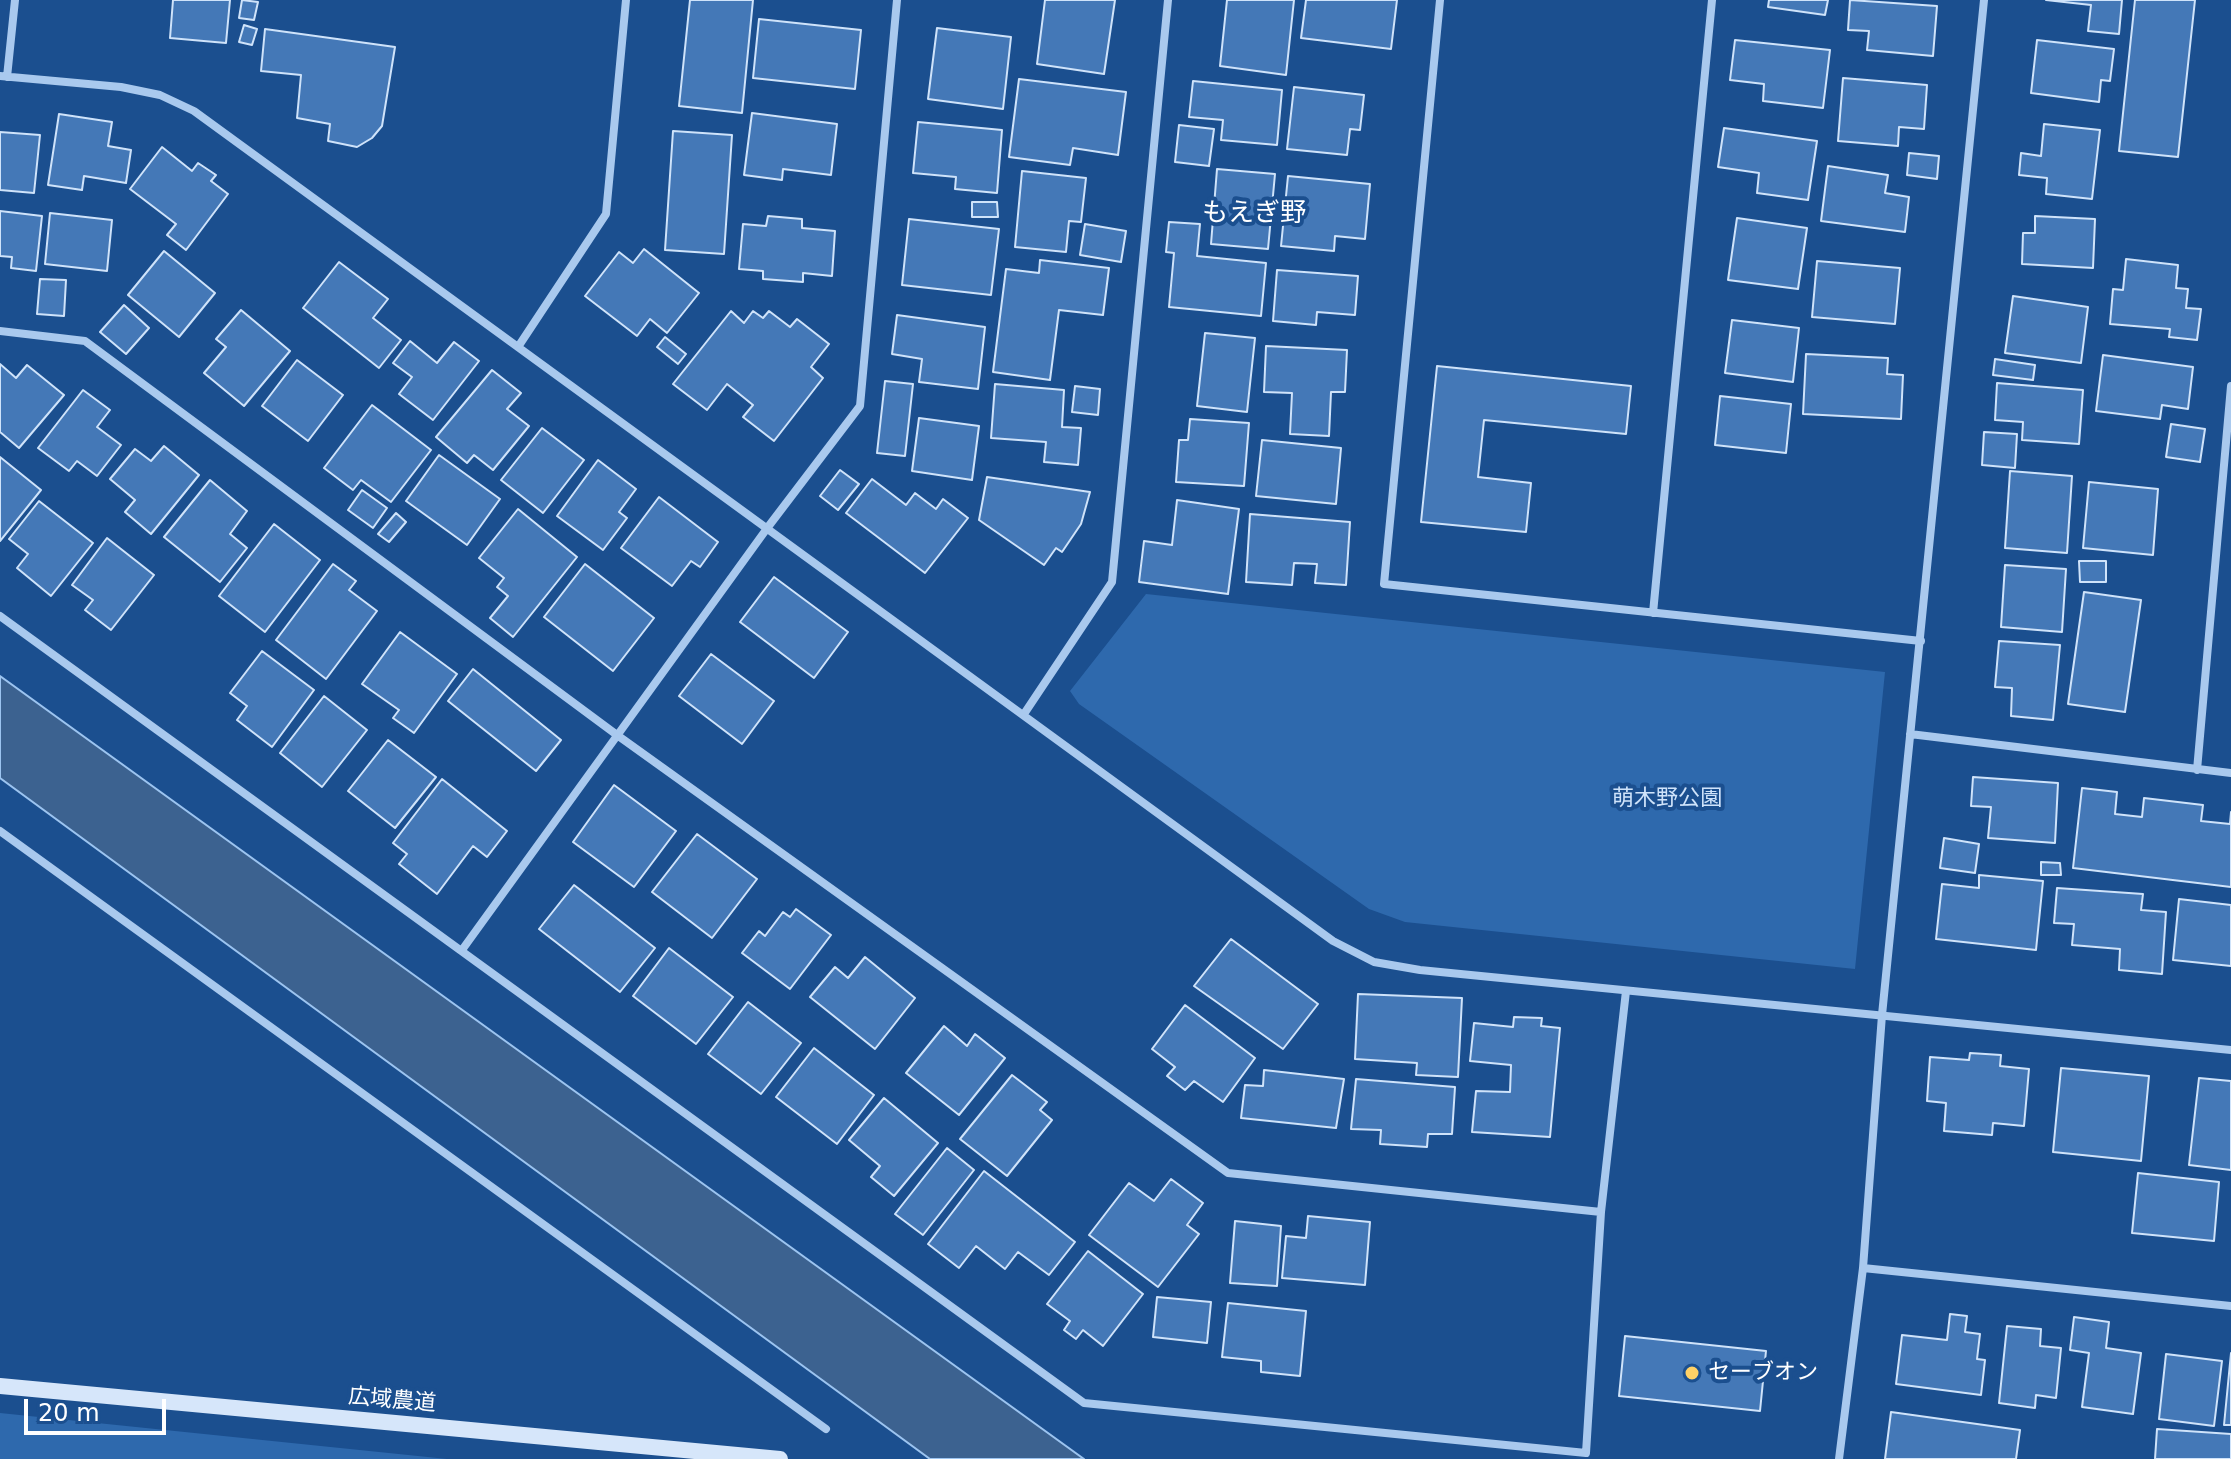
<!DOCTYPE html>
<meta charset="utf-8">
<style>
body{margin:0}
#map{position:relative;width:2231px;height:1459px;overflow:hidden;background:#1b4f8f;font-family:"DejaVu Sans",sans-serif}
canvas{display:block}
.scale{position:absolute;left:24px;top:1399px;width:142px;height:36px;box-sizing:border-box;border:4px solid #fff;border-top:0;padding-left:10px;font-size:24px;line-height:28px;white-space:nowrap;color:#fff;-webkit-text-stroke:6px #1b4f8f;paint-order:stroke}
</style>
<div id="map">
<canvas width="2231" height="1459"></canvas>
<div class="scale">20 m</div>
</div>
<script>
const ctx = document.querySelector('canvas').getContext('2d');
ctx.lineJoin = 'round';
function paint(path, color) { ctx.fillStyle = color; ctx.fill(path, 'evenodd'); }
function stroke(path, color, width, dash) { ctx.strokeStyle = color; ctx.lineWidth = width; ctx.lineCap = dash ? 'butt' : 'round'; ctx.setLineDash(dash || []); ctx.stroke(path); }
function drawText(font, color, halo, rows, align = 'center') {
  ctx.font = font + ' "DejaVu Sans","Noto Sans JP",sans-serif'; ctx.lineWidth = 8; ctx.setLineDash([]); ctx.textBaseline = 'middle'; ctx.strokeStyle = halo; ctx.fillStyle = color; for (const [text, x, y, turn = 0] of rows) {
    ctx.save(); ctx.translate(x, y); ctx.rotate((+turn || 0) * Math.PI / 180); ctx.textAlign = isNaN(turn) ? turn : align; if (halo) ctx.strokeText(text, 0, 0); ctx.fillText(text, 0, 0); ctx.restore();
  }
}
const green = new Path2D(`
 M1146,594L1885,672L1855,969L1405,922L1369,909L1079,704L1070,691Z
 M0,1413L447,1459H0Z`);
const water = new Path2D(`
 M0,676L1084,1459H930L0,778Z`);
const building = new Path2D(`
 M173,0H230L226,43L170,38Z
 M242,0L258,2L254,20L239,18Z
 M690,0H753L742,113L679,106Z
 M1045,0H1115L1104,74L1037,64Z
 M1227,0H1294L1286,75L1220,66Z
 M1306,0H1397L1391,49L1301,38Z
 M1769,0H1828L1825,15L1768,7Z
 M1850,0L1937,6L1933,56L1867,50L1869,31L1848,30Z
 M2046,0H2122L2119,34L2088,31L2091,5Z
 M2135,0H2195L2178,157L2119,151Z
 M759,19L861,30L855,89L753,78Z
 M244,25L257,29L252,45L239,42Z
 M937,28L1011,37L1003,109L928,99Z
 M265,29L395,47L382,126L372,138L357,147L328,141L330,124L297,118L301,75L261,71Z
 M1735,40L1830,50L1823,108L1763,101L1764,84L1730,80Z
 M2037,40L2114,49L2110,81L2101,80L2099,102L2031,93Z
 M1843,78L1927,85L1924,129L1899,127L1898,146L1838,141Z
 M1019,79L1126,92L1118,155L1073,148L1070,165L1009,157Z
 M1193,81L1282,90L1277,145L1221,140L1223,120L1189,117Z
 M1294,87L1364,95L1360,130L1350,129L1347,155L1287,149Z
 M752,113L837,124L831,175L783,169L782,180L744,175Z
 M59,114L112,122L108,146L131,150L126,183L84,176L82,190L48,185Z
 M918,122L1002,130L997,193L955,189L956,177L913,173Z
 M2044,124L2100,130L2092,199L2046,194L2047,178L2019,175L2021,153L2041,156Z
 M1179,125L1214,129L1209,166L1175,162Z
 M1724,128L1817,141L1808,200L1757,193L1759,173L1718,167Z
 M673,131L732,135L724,254L665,250Z
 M0,132L40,135L34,193L0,190Z
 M162,147L192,171L198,163L216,175L211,181L228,194L186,250L167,235L176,224L130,189Z
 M1909,153L1939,156L1937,179L1907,175Z
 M1828,166L1888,175L1885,193L1909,197L1905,232L1821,221Z
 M1217,169L1275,174L1268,249L1211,244Z
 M1022,171L1086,178L1081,222L1069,221L1066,252L1015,247Z
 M1288,176L1370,184L1365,239L1335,236L1334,251L1281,246Z
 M972,202H997L998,217H972Z
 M0,211L42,216L36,271L11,268L12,257L0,256Z
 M50,213L112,220L107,271L45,264Z
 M768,216L802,219V228L835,231L832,276L803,273V282L763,279V271L739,269L743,224L766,226Z
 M2035,216L2095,219L2093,268L2022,264L2023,233H2035Z
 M1737,218L1807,228L1798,289L1728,280Z
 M909,219L999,229L991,295L902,285Z
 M1169,222L1200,224L1197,256L1266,263L1261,316L1169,307L1174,253L1166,252Z
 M1085,224L1126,231L1121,262L1080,255Z
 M644,249L699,293L667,333L650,319L637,336L585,296L619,252L633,263Z
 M164,251L215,293L179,337L128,295Z
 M2126,259L2178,265L2176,288L2188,289L2186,308L2201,309L2197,340L2169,337L2170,329L2110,324L2113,289L2123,290Z
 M1040,260L1109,268L1103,315L1059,310L1050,380L993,372L1006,269L1039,273Z
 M1817,261L1900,268L1895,324L1812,317Z
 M339,262L388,299L373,318L401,340L379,368L303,308Z
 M1277,270L1358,276L1355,315L1317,312L1316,325L1273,321Z
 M40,279L66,280L64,316L37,314Z
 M2013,296L2088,307L2081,363L2005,353Z
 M124,305L149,328L126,354L100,332Z
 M241,310L290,351L244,406L204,373L226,347L216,339Z
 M731,311L744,323L753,311L763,318L769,311L790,327L797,319L829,344L811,367L823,378L774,441L743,417L753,405L727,384L707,410L673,384Z
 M897,315L985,327L978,389L919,382L922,359L892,354Z
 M1732,320L1799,328L1793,382L1725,373Z
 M1205,333L1255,338L1247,412L1197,406Z
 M665,337L686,354L678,364L657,347Z
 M410,341L437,363L454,342L479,361L433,420L399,394L412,377L393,363Z
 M1266,346L1347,350L1345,392H1331L1329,436L1290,434L1292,393L1264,392Z
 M1806,354L1888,358L1887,374L1903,375L1901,419L1803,414Z
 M2103,355L2193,367L2188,409L2162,405L2160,419L2096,411Z
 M1995,359L2035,365L2033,380L1993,375Z
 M297,360L343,395L308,441L262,406Z
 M0,364L16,378L27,365L64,395L19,448L0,432Z
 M1437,366L1631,386L1626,434L1484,420L1478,477L1531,483L1526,532L1421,522Z
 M492,370L521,393L507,409L529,426L493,470L474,455L467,463L436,437Z
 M885,381L913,384L905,456L877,453Z
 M1997,383L2083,390L2079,444L2022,440L2023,422L1995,420Z
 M995,384L1064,390L1062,427L1081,428L1078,465L1044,462L1046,442L991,438Z
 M1075,386L1100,389L1098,415L1072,412Z
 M83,390L110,410L97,427L121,445L97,476L77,461L69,471L38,448Z
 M1720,396L1791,404L1786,453L1715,445Z
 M372,405L431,450L391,502L361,480L353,490L324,468Z
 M919,418L979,426L972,480L912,471Z
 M1190,419L1249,423L1244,486L1176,482L1179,440H1188Z
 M2171,424L2205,429L2200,462L2166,457Z
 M542,428L584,460L543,513L501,480Z
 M1984,432L2017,434L2015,468L1982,465Z
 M1262,440L1341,448L1336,504L1256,496Z
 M164,446L199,475L151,534L125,512L135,500L110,479L135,449L151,461Z
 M439,455L500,499L467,545L406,501Z
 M0,457L41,490L0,541Z
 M598,460L636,489L619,512L627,518L603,550L557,516Z
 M840,470L859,484L838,510L820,496Z
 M2010,471L2072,476L2067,553L2005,548Z
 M987,477L1090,492L1081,524L1062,552L1056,548L1044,565L979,520Z
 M872,479L906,505L915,493L936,509L943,499L968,518L925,573L846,513Z
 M210,480L247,511L230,534L247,548L220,582L164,537Z
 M2089,482L2158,489L2153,555L2083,548Z
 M362,490L387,508L373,528L348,510Z
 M659,497L718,542L700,567L691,561L672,586L621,548Z
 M1177,500L1239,509L1228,594L1139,582L1144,541L1172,545Z
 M39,501L93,543L51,596L17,568L28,554L9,539Z
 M518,509L577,557L513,637L490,618L508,596L497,587L504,578L479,558Z
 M396,513L406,522L389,542L378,534Z
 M1250,514L1350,522L1346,585L1315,583L1317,564L1294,563L1292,585L1246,582Z
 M274,524L320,560L265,632L219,596Z
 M107,538L154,575L111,630L85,610L93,600L72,585Z
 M2079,561H2106V582H2080Z
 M333,564L356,581L349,590L377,611L326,679L276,640Z
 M585,564L654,618L613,671L544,617Z
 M2005,565L2066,569L2062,632L2001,627Z
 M774,577L848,632L814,678L740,622Z
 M2084,592L2141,600L2125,712L2068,704Z
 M400,632L457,674L414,733L393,718L399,710L362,684Z
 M1999,641L2060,645L2053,720L2011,716L2012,688L1995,687Z
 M262,651L314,690L272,747L237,720L247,706L230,693Z
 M711,654L774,701L742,744L679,696Z
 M473,669L561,740L536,771L448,701Z
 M324,696L367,730L322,787L280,753Z
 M388,740L436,777L395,828L348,791Z
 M1973,777L2058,783L2055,843L1988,838L1991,807L1971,806Z
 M442,779L507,831L487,857L473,846L437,894L399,864L407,854L393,843Z
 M614,785L676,831L634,887L573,842Z
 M2082,788L2117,792L2115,814L2142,817L2144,798L2203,805L2201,821L2230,824L2231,812V887L2073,868Z
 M697,834L757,879L712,938L652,892Z
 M1944,838L1979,844L1975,873L1940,868Z
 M2041,862L2060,863L2061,875H2041Z
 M1979,875L2043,881L2036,950L1936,939L1942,884L1979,888Z
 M574,885L655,948L620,992L539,929Z
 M2057,888L2143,894L2141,910L2166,912L2162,974L2119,970L2120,949L2072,945L2074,924L2054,923Z
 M2179,899L2231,905V966L2173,960Z
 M796,909L831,935L790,989L742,953L759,931L765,936L783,912L790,917Z
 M1231,939L1318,1004L1283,1049L1194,986Z
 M669,948L733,997L696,1044L633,996Z
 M865,957L915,998L875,1049L810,997L835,967L848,978Z
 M1358,994L1462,998L1458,1077L1416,1075L1417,1063L1355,1059Z
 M748,1002L801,1043L761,1094L708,1054Z
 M1185,1005L1255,1058L1223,1102L1194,1081L1185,1090L1167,1076L1175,1067L1152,1049Z
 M1514,1017L1542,1018L1541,1026L1560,1028L1550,1137L1472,1132L1476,1091L1510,1092L1511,1065L1470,1061L1474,1023L1513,1027Z
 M944,1026L967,1046L975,1034L1005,1058L959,1115L906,1073Z
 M814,1048L874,1095L837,1144L776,1097Z
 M1970,1053L2001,1055L2000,1066L2029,1069L2024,1126L1993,1123L1992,1135L1944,1131L1946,1103L1927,1101L1930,1057L1969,1060Z
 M2061,1068L2149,1076L2141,1161L2053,1152Z
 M1264,1070L1344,1079L1336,1128L1241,1118L1245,1085L1263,1086Z
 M1012,1075L1047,1102L1040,1110L1052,1120L1007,1176L960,1139Z
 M2199,1078L2231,1081V1170L2189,1165Z
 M1356,1079L1455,1087L1452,1134H1428L1427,1147L1380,1144L1381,1130L1351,1129Z
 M884,1098L938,1143L894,1196L871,1177L880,1166L849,1140Z
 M947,1148L974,1170L923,1235L895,1214Z
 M984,1171L1075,1242L1049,1275L1018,1252L1005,1269L976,1246L959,1268L928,1244Z
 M2138,1173L2219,1182L2214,1241L2132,1233Z
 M1171,1179L1203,1203L1187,1225L1199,1234L1158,1287L1089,1235L1129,1183L1154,1201Z
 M1308,1216L1370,1222L1365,1285L1282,1278L1286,1236L1306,1238Z
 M1235,1221L1281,1226L1277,1286L1230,1283Z
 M1088,1251L1143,1294L1103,1346L1083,1330L1076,1339L1064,1330L1070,1321L1047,1304Z
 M1157,1297L1211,1302L1207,1343L1153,1337Z
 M1228,1303L1306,1311L1300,1376L1261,1372V1361L1222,1357Z
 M1950,1314L1967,1316L1965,1332L1980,1334L1977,1359L1985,1360L1981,1395L1896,1384L1902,1335L1947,1340Z
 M2074,1317L2109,1322L2106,1348L2141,1353L2133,1414L2082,1407L2089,1353L2070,1350Z
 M2007,1326L2041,1329L2040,1346L2061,1348L2056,1398L2036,1395L2035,1408L1999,1403Z
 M1625,1336L1766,1351L1760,1411L1619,1396Z
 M2231,1353V1425H2224Z
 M2166,1354L2222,1361L2214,1426L2159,1419Z
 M1891,1412L2020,1430L2016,1459H1885Z
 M2157,1429L2231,1434V1459H2155Z`);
const street = new Path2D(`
 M1440,0L1384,584L1921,641
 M0,76L121,87L160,95L194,111L1333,941L1374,962L1420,970L2231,1050
 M7,77L15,0
 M0,331L85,341L617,735L1228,1173L1601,1212
 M518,347L606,214L626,0
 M1653,613L1712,0
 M0,616L1084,1403L1586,1453L1601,1212L1626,991
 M1024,714L1112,582L1168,0
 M1910,734L2231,773
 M2197,770L2231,386
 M0,831L826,1429
 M462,950L768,527L860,406L897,0
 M1863,1268L2231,1306
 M1839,1459L1863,1268L1882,1015L1984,0`);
const secondary = new Path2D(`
 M0,1386L780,1459`);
const markers = [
 [1692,1373,8,"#ffd166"]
];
const parkNames = [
 ["萌木野公園",1667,799]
];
const poiNames = [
 ["セーブオン",1708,1373]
];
const streetNames = [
 ["広域農道",392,1401,5]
];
const quarterNames = [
 ["もえぎ野",1254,214]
];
paint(green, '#2e69ad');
paint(water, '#3c6290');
stroke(water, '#9cc4f0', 2);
paint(building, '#4478b7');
stroke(building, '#cfe3fa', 2);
stroke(street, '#a9c9ee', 8);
stroke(secondary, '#d6e6fa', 16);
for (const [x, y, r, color] of markers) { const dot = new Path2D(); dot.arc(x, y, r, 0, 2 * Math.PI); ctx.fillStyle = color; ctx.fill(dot); stroke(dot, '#1b4f8f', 3); }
drawText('22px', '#cfe3fa', '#1b4f8f', parkNames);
drawText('22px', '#fff', '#1b4f8f', poiNames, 'left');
drawText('22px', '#fff', '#1b4f8f', streetNames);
drawText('26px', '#fff', '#1b4f8f', quarterNames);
</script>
